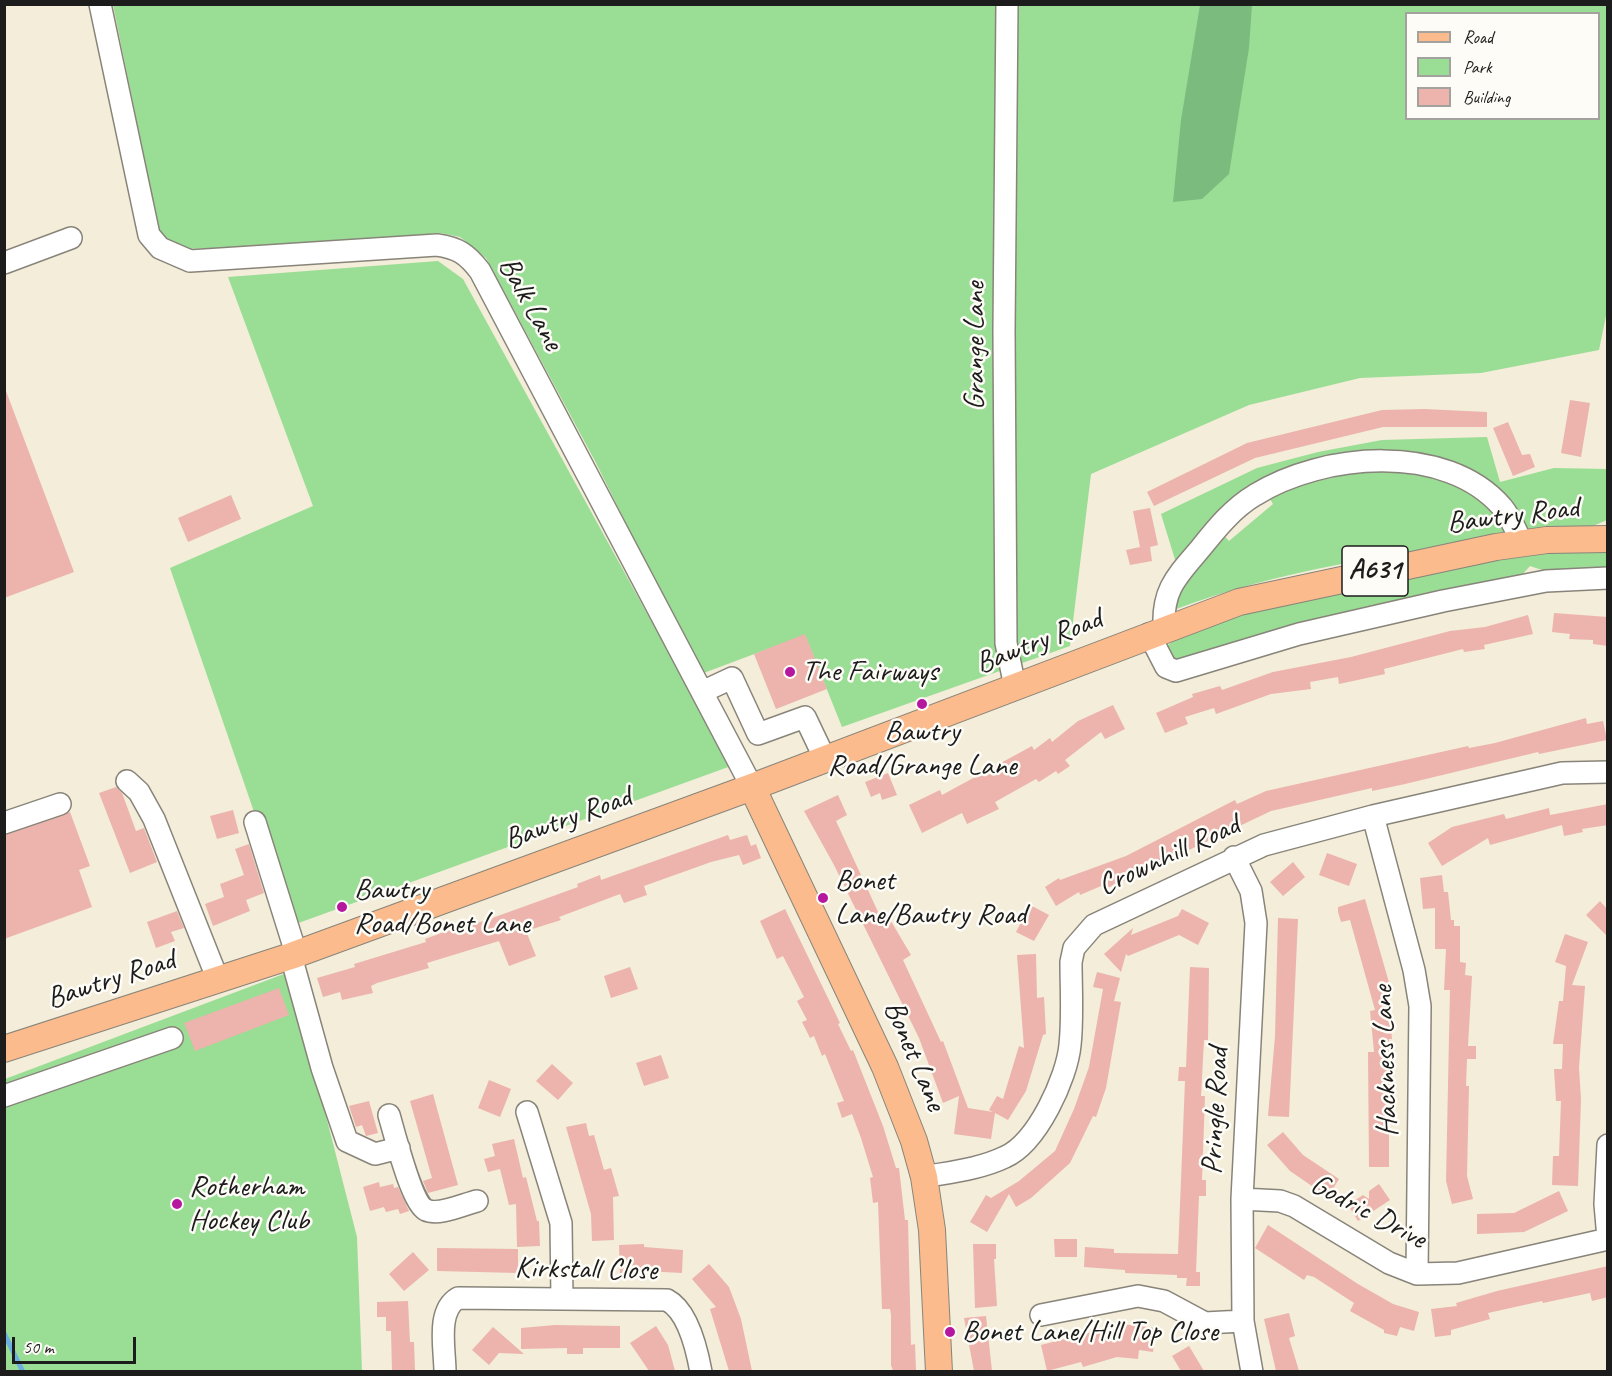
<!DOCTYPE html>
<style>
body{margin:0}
#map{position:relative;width:1612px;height:1376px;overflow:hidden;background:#f3edd9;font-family:Caveat,sans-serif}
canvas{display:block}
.frame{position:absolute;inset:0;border:6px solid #1c1c1c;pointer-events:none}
.legend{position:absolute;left:1405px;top:12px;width:195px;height:108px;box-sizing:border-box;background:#fdfcf7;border:2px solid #a3a29f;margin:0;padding:8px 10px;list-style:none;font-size:18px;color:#1c1c1c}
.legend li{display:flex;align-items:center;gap:12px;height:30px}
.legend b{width:30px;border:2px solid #a3a29f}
.scale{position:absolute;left:12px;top:1337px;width:124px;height:27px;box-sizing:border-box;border:3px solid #1c1c1c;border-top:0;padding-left:8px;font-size:18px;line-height:21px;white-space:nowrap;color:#1c1c1c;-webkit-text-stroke:4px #fdfcf7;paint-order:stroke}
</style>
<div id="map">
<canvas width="1612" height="1376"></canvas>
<div class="frame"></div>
<ul class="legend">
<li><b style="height:8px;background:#fbbb8c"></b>Road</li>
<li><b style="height:16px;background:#9add95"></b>Park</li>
<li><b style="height:16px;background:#ecb4ac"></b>Building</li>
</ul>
<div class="scale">50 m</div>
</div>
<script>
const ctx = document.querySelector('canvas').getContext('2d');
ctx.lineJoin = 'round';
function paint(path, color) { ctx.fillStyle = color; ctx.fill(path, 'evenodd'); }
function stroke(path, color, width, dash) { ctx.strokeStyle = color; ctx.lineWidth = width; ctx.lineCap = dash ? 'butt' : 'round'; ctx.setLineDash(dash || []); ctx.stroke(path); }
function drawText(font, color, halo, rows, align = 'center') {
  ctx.font = font + ' Caveat,sans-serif'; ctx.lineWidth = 5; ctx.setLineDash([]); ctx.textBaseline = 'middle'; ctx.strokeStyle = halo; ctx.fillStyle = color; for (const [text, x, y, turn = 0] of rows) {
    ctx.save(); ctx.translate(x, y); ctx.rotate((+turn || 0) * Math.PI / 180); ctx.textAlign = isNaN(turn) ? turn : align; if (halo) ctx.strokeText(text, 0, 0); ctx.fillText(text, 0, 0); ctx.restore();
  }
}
const green = new Path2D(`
 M113,5H1607L1608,306L1599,350L1481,373L1360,378L1249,405L1091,474L1070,646L842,727L805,635L701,674L595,461L486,258L460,237L440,233L294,246L180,249L160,235ZM1406,14H1598V118H1406Z
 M438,261L463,279L731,766L293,925L170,568L313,506L228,277Z
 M1487,437L1500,482L1554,468L1606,469L1607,520L1593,526L1523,531L1446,463L1272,481L1177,566L1161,514L1257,468L1318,452L1382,440Z
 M1375,468L1430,472L1483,498L1512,535C1398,554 1279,569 1171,611L1174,593L1222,533L1229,541L1273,504L1268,496L1291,487Z
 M1607,550V573L1545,571L1530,566L1520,577L1173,662L1163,651C1184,619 1328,597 1369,588C1421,576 1472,561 1526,554C1553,551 1580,551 1607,550Z
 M289,972L357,1237L362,1371L5,1372V1079Z`);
const forest = new Path2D(`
 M1200,5H1252L1249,48L1229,174L1202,199L1173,202L1181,120Z`);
const stream = new Path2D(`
 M4,1333L23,1372`);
const building = new Path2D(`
 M6,391L74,572L4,598V392Z
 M1570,400L1590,403L1581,457L1561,453Z
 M1424,409L1487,412V427H1383L1255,458L1154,506L1147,492L1247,443L1382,410Z
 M1508,422L1522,455L1530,454L1535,467L1513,476L1493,428Z
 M231,495L241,519L188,542L178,518Z
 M1150,508L1158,545L1150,547L1152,561L1130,565L1126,550L1140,547L1133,511Z
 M1554,613L1608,617V646L1593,644V640L1569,639L1570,634L1552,632Z
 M1528,615L1533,634L1484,645L1485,649L1464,652L1463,649L1384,669L1385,674L1353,681L1339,684L1338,677L1310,682L1311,689L1271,694L1216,714L1214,708L1185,717L1188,724L1165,733L1156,713L1193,697L1192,694L1220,686L1222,690L1273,672L1351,657L1450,631L1485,627Z
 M805,634L827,689L776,709L754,654Z
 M1113,705L1125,729L1105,739L1101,732L1065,760L1070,766L1058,774L1056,771L1039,782L1036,779L995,802L999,809L967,824L962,813L922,833L909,805L940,790L942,795L1032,746L1034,750L1050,738L1052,742L1078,721Z
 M1586,718L1587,724L1603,721L1607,740L1539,754L1538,752L1405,784L1372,791V788L1271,811L1189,850L1188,848L1133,874L1134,877L1102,890L1101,886L1080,895L1079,892L1056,906L1045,887L1059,878L1060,880L1126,856L1235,800L1237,804L1266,791L1468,746L1469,748L1495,743Z
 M888,773L897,795L882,800L880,793L871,797L865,782Z
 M116,787L122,793L136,831L144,828L157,862L130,873L99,793Z
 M838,795L847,815L836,821L879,914L885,911L911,955L903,960L941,1042L943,1041L968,1108L993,1112L989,1110L997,1096L1003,1099L1019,1046L1024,1048L1017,955L1036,954L1037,998L1044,997L1046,1034L1043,1035L1026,1091L1008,1120L995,1113L991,1139L954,1134L959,1096L943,1103L919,1038L834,865L804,811Z
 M1608,804V825L1582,829L1583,832L1564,836L1562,825L1490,845L1488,838L1442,866L1428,843L1452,827L1504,814L1506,819L1549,808L1550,815Z
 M233,810L239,833L217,839L210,816Z
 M70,812L90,866L79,870L92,907L4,939V835Z
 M728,835L730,840L747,835L751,846L756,844L761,858L743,865L739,855L711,862L644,886L647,895L624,903L620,894L559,917L561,920L526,931L536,956L509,966L499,941L427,963L429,968L377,983L371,986L373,993L342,1000L340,992L323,997L317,978L355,967L354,964L426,942L425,939L444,932L484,921L578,887L577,884L600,875L601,880Z
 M249,844L264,893L246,900L250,911L213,926L205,904L224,897L220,884L244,875L235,849Z
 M1327,853L1357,864L1349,886L1319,875Z
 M1293,862L1305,877L1283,896L1270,882Z
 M1442,875L1444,892H1448L1451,920H1454V926H1460V962L1466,963L1465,975L1472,976L1468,1046H1476V1059H1467L1466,1086H1469L1467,1176L1473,1199L1452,1204L1446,1181L1450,990H1444L1446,949H1435V908L1423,909L1420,878Z
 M1365,899L1392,993L1388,994L1392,1039H1389V1167H1369L1368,1052H1374L1370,1011L1375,1010L1350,920L1341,922L1338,912V907Z
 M1600,901L1608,910V937L1586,915Z
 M1030,905L1049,915L1034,941L1016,932Z
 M785,909L840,1023L838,1024L851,1051L853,1050L883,1126L896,1168H899L905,1220H908L911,1345L915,1344L916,1371H893L891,1365V1315L890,1309H882L878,1202L873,1203L870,1178L873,1177L861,1138L852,1114L842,1118L837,1103L844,1101L825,1054L822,1056L814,1036L810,1038L802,1022L807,1020L797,1001L804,997L783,956L777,959L760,921Z
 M1182,909L1209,923L1198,945L1179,935L1128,956L1126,954L1121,972L1104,954L1133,928L1131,935L1178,916Z
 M177,911L184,928L171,932L175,941L156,948L147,922Z
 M1278,918L1298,919L1289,1117L1268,1116L1275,1036Z
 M1565,934L1588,942L1572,985L1585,986L1579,1068L1581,1099L1578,1186L1552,1185L1553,1156H1559L1561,1101H1556L1554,1069H1562L1563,1044H1553L1559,1001H1563L1566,966L1555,962Z
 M630,967L638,989L611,998L604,976Z
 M1190,967L1209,968L1208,1040H1204L1201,1096H1205L1202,1180H1206V1196H1199L1196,1272H1200V1286H1186L1187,1278H1177V1275L1125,1273V1270L1084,1267L1085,1247L1114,1249V1253L1178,1254L1185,1081H1178L1179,1067H1186Z
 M1097,972L1120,978L1114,1001L1121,1002L1106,1088L1096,1117L1093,1116L1070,1163L1031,1198L1016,1207L1009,1194L987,1232L970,1222L986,1195L991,1198L1019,1181L1055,1151L1074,1109L1089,1067L1103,989L1093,987Z
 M279,988L289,1015L195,1051L184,1023Z
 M661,1055L669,1078L644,1086L636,1063Z
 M552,1064L573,1083L558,1100L536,1081Z
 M489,1080L511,1089L500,1117L478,1108Z
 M433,1094L458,1185L428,1193L423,1181L432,1178L410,1101Z
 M369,1101L378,1133L366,1136L362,1125L356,1127L349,1106Z
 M586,1123L589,1136L594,1135L604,1170L611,1168L619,1196L613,1197L614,1240L592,1241L591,1214L566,1127Z
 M1283,1132L1303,1155L1339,1179L1328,1197L1290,1171L1267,1145Z
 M514,1139L523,1178L526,1177L537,1221H539L540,1246L517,1247L516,1204L509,1205L500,1169L488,1172L484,1159L495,1156L492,1144Z
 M379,1182L380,1187L393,1184L394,1188L398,1187L409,1211L400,1214L398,1209L386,1212L384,1207L370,1211L363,1187Z
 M1379,1184L1390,1200L1358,1221L1348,1205L1363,1195L1369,1199V1191Z
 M1559,1191L1568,1211L1524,1232L1477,1234V1214L1514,1213Z
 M1268,1225L1358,1284L1393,1304L1419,1312L1414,1331L1400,1327L1397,1336L1384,1333V1330L1350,1311L1354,1303L1314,1277L1307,1275L1304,1280L1255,1248Z
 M1054,1239H1077V1257H1055Z
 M644,1244V1247L683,1250L682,1273L644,1271L620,1274L619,1245Z
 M973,1244H996V1259H994L997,1306L975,1308Z
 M437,1248L518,1249V1273L437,1271Z
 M413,1252L429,1270L404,1291L389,1274Z
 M709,1264L729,1287L741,1319L752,1371H729L710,1309L716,1307L692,1279Z
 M1608,1266V1297L1592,1301L1590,1293L1543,1303L1542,1301L1488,1313L1490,1319L1451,1330V1335L1435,1337L1431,1309L1457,1306L1456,1303L1497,1291Z
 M408,1301L410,1342H414L415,1371H392L391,1331H386V1317H377V1302Z
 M1289,1313L1295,1336L1289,1338L1299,1371H1276L1264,1319Z
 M986,1316L992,1371H974L964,1318Z
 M1114,1323L1155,1328L1153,1352L1139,1350L1138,1359L1117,1357L1083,1367L1081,1362L1047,1371L1041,1345L1115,1326Z
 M555,1325L620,1326V1348H583V1354H567V1348L521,1349V1328Z
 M656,1326L668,1345L675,1371H649L630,1343Z
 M493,1327L524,1354L499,1353L489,1365L472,1350Z
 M1189,1346L1204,1371H1181L1172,1356Z`);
const minor = new Path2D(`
 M100,4L149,235L160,248L190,261L437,245C458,248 467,254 480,271L752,787
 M1007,4L1004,330L1006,643L1015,687
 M4,263L71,238
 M1164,629C1162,590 1176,577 1200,549C1216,529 1233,508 1255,495C1322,453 1446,442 1502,507C1511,518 1516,530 1522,543
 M1149,634L1166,667L1176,671L1299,634L1443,601L1546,581L1608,578
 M702,692L732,678L758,734L805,717L825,759
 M127,781L139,792L154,819L218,980
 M1373,816L1414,970L1420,1006L1417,1274
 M255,822L296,953
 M4,823L60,804
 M1234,857L1251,891L1256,923L1242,1199L1243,1321L1252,1372
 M291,956L322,1068L347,1141L375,1154L399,1148
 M4,1096L172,1038
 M527,1112L561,1223L562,1299
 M389,1115C394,1132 412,1204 426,1210C439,1216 464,1204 477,1201
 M1608,1145L1605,1204L1608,1238
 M924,1177C951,1172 980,1169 1005,1157C1037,1143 1067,1078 1070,1045C1073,1018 1071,989 1071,962L1074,948L1094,925L1264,845L1373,816L1562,773L1608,772
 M1242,1199L1280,1201L1294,1206L1389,1263L1417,1274L1458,1273L1608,1239
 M1041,1315L1138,1296L1164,1301L1205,1323L1243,1321
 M445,1372C445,1349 436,1311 458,1298L667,1300C688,1311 697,1350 701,1372`);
const major = new Path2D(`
 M752,787L885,1067L914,1141L924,1177L932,1230L939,1372
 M4,1049L291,956L752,787L1239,602L1496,547L1547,540L1608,539`);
const markers = [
 [790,672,6,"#b5179e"],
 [922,704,6,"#b5179e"],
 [823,898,6,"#b5179e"],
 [342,907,6,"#b5179e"],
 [177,1204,6,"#b5179e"],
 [950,1332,6,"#b5179e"]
];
const shields = [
 [1375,571,66]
];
const shieldNames = [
 ["A631",1375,571]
];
const streetNames = [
 ["Balk Lane",530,304,61],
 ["Grange Lane",975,346,-90],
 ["Bawtry Road",1513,516,-7],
 ["Bawtry Road",1039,642,-21],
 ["Bawtry Road",568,819,-20],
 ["Crownhill Road",1169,856,-25],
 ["Bawtry Road",111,980,-18],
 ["Bonet Lane",914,1056,67],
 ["Hackness Lane",1386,1061,-92],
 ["Pringle Road",1216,1111,-87],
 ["Godric Drive",1368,1212,28],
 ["Kirkstall Close",586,1270,1]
];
const poiNames = [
 ["The Fairways",802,672],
 ["Bawtry",922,732,"center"],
 ["Road/Grange Lane",922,766,"center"],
 ["Bonet",835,881],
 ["Lane/Bawtry Road",835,915],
 ["Bawtry",354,890],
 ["Road/Bonet Lane",354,924],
 ["Rotherham",189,1187],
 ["Hockey Club",189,1221],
 ["Bonet Lane/Hill Top Close",962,1332]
];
paint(green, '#9add95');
paint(forest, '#7bbc7e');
stroke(stream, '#6cafe1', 5);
paint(building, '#ecb4ac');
stroke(minor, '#88847a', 24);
stroke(major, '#88847a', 28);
stroke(minor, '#fff', 21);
stroke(major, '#fbbb8c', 26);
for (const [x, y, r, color] of markers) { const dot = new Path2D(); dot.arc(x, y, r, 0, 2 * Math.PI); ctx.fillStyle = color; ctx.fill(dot); stroke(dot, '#fdfcf7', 2); }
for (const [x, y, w] of shields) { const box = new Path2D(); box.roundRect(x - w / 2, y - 25, w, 50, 4.5); ctx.fillStyle = '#fdfcf7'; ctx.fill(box); stroke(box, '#1c1c1c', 1.5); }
drawText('bold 28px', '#1c1c1c', null, shieldNames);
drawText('30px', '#1c1c1c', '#fdfcf7', streetNames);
drawText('30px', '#1c1c1c', '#fdfcf7', poiNames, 'left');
</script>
